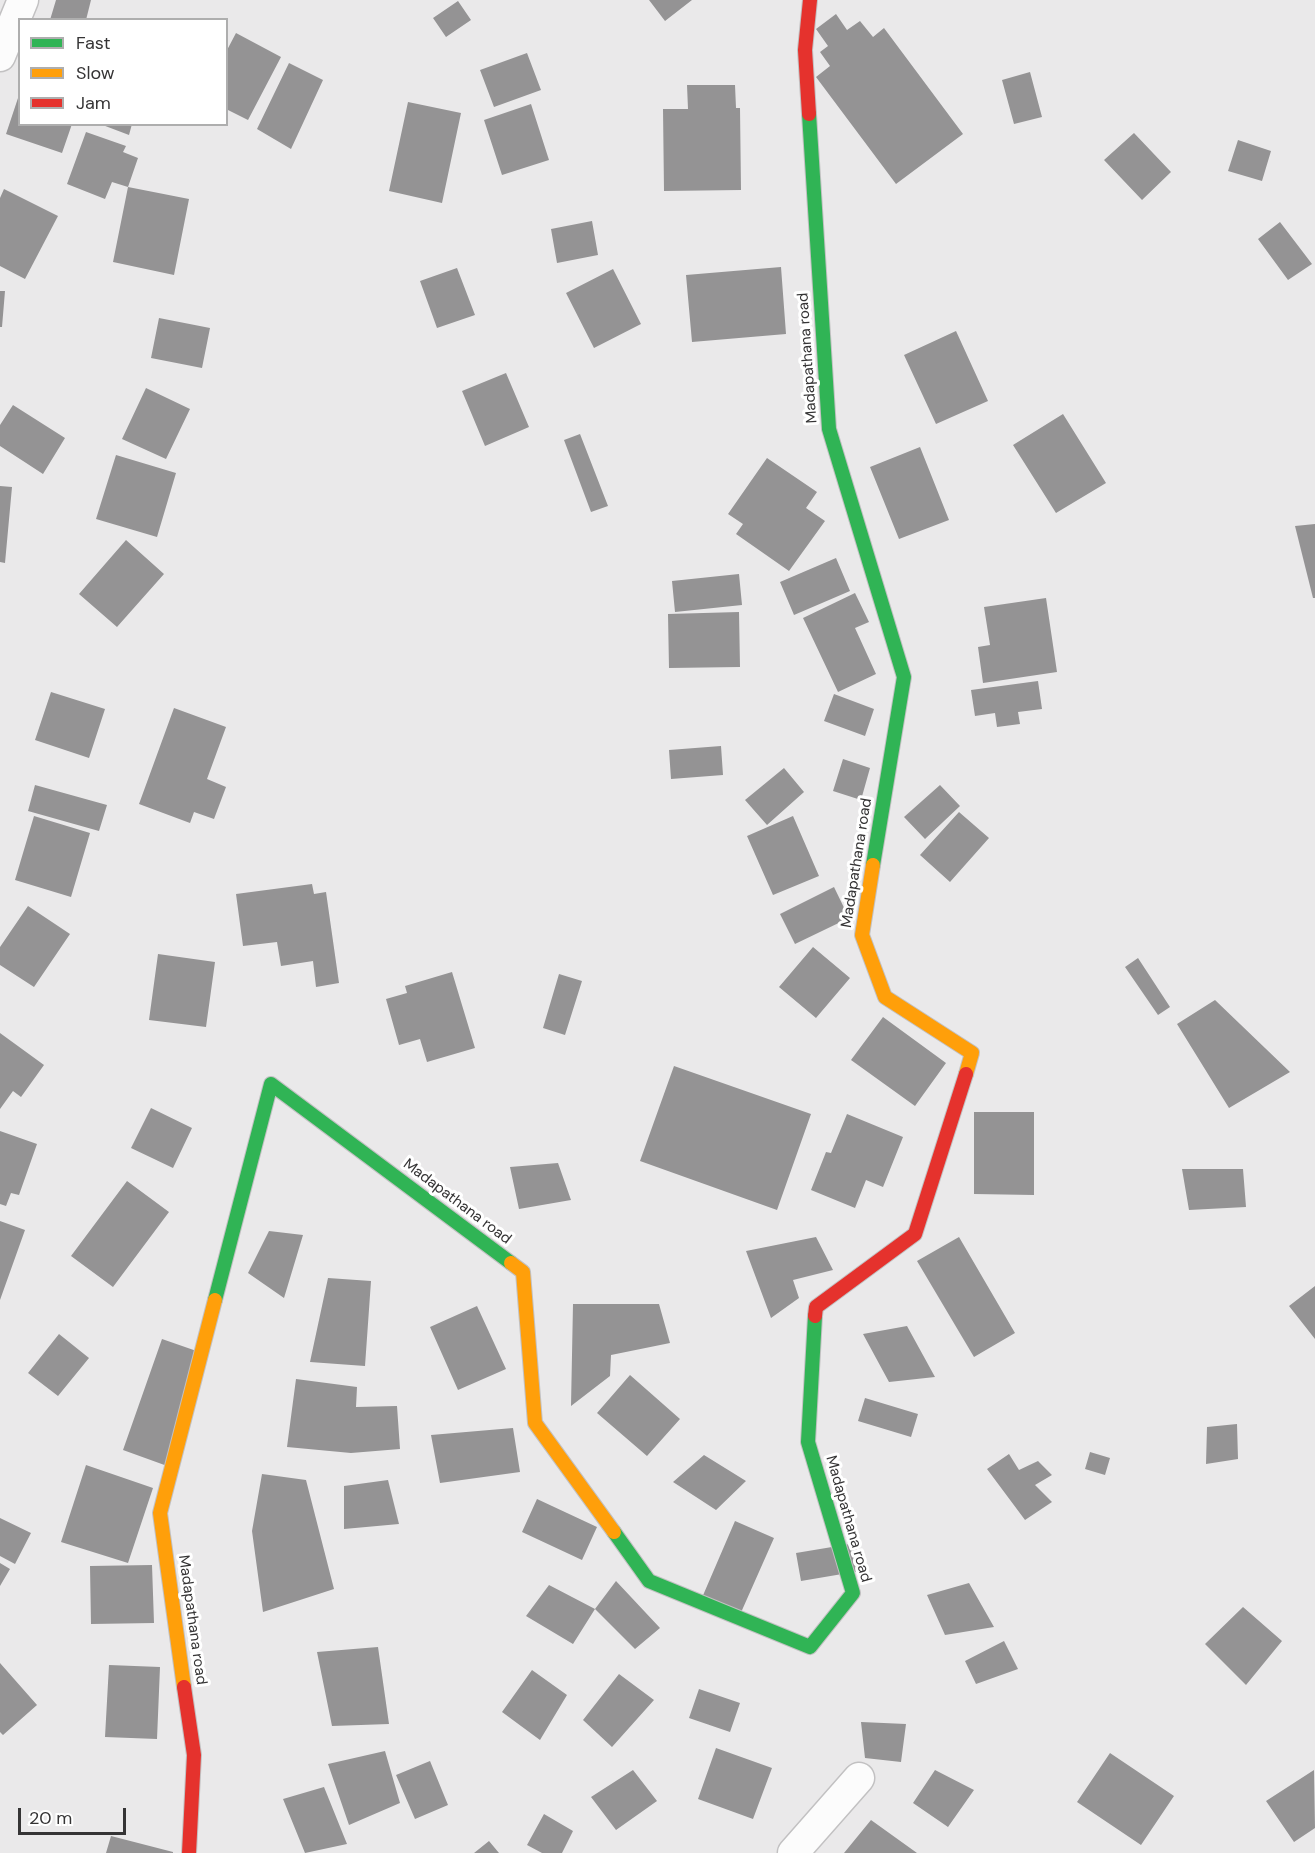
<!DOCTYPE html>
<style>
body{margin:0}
#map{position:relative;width:1315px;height:1853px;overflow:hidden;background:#eae9ea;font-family:"DM Sans",sans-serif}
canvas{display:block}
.legend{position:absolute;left:18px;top:18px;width:210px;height:108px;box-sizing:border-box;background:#fff;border:2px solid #aeaeae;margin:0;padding:8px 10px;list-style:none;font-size:18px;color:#353435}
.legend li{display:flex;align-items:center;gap:12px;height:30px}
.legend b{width:30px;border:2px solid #aeaeae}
.scale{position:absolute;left:18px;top:1808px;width:108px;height:27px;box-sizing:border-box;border:3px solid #353435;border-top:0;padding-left:8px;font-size:18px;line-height:21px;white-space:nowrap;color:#353435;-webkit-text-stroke:4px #fff;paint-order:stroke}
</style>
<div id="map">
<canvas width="1315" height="1853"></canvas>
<ul class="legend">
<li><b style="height:8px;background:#30b455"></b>Fast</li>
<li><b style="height:8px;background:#ff9f0a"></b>Slow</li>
<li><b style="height:8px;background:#e5322d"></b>Jam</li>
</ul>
<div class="scale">20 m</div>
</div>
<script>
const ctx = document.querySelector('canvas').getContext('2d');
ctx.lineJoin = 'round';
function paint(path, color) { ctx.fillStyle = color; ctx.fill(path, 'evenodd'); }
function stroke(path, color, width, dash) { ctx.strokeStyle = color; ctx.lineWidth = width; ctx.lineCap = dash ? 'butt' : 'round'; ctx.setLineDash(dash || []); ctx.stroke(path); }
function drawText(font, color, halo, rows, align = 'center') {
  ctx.font = font + ' "DM Sans",sans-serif'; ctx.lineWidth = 6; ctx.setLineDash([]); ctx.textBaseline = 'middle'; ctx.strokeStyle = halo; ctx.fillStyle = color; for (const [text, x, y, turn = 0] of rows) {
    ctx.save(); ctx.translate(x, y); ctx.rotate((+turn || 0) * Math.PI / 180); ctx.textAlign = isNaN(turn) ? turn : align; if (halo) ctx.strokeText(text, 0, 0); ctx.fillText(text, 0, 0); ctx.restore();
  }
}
const building = new Path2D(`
 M56,0H91L86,20H50Z
 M649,0H692L665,21Z
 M458,1L471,20L446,37L433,18Z
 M836,14L847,30L860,21L873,37L884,28L963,134L896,184L816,77L830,66L820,52L828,46L816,29Z
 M236,33L281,57L248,120L226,109V52Z
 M527,53L541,90L494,107L480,70Z
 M289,63L323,80L291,149L257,129Z
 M1030,72L1042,117L1014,124L1002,80Z
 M687,85H735L736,108H740L741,190L664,191L663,109H688Z
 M19,95L20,124H72L62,153L6,134Z
 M408,102L461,113L442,203L389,191Z
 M531,104L549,160L502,175L484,120Z
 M100,124H132L129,135Z
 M86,132L126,146L123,152L138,158L128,187L112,182L105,199L67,184Z
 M1134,133L1171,172L1142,200L1104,160Z
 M1238,140L1271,151L1262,181L1228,171Z
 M128,187L189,199L174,275L113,262Z
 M4,189L58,216L25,279L0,266V198Z
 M592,221L598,255L557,263L551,229Z
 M1280,222L1312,264L1288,280L1258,239Z
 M781,267L786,334L692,342L686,275Z
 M457,268L475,315L437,328L420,281Z
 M613,269L641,324L594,348L566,293Z
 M0,291H5L2,327H0Z
 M159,318L210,328L202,368L151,358Z
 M956,331L988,401L936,424L904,355Z
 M506,373L529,427L485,446L462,391Z
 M146,388L190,409L166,459L122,439Z
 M13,405L65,438L43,474L0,446V425Z
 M1063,414L1106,483L1056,513L1013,445Z
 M580,434L608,506L591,512L564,440Z
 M920,447L949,520L899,539L870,467Z
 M116,455L176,473L157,537L96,519Z
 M767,458L817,492L806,508L825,521L789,571L736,534L743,524L728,514Z
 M0,486L12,487L5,563L0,562Z
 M1315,524V598H1313L1295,526Z
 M126,540L164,574L117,627L79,594Z
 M836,558L850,591L794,615L780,582Z
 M739,574L742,605L675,612L672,581Z
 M855,593L869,622L855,628L876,674L838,692L803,618Z
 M1046,598L1057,672L983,683L978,647L990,645L984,607Z
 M739,612L740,667L669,668L668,614Z
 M1038,681L1042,709L1018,712L1020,724L997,727L995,713L975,716L971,690Z
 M51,692L105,709L89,758L35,740Z
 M834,694L874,709L865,736L824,721Z
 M174,708L226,727L207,779L226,787L214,819L194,812L190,823L139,804Z
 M721,746L723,775L671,779L669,750Z
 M843,759L870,768L861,800L833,791Z
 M784,768L804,792L767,825L745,800Z
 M35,785L107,805L99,831L28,811Z
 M940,785L960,806L925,839L904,817Z
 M959,812L989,838L950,882L920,855Z
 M34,816L90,833L71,897L15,880Z
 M793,816L819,876L773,895L747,836Z
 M312,884L314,894L326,892L339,983L316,987L313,961L281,966L277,942L243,946L236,894Z
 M834,887L849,918L795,944L780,914Z
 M28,906L70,934L34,987L0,965V947Z
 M813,947L850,978L816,1018L779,987Z
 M158,954L215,962L206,1027L149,1020Z
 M1138,958L1170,1007L1158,1015L1125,967Z
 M452,972L475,1048L427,1062L420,1039L399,1045L386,999L407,993L405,986Z
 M559,974L582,981L565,1035L543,1028Z
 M1215,1000L1290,1072L1229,1108L1177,1024Z
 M883,1017L946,1063L915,1106L851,1060Z
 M0,1033L44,1065L21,1097L13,1091L0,1109Z
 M674,1066L811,1114L777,1210L640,1161Z
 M151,1108L192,1128L173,1168L131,1148Z
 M974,1112H1034V1195L974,1194Z
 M847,1114L903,1137L883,1187L866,1180L855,1208L811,1190L826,1152L831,1153Z
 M0,1131L37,1144L19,1195L11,1193L6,1206L0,1204Z
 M558,1163L571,1200L519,1209L510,1167Z
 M1182,1169H1243L1246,1207L1189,1210Z
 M127,1181L169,1212L113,1287L71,1256Z
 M0,1221L25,1230L0,1300Z
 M269,1231L303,1235L284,1298L248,1273Z
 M816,1237L833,1270L793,1280L799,1298L771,1318L746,1251Z
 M959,1237L1015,1333L974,1357L917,1261Z
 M328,1278L371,1281L365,1366L310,1362Z
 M1315,1286V1339L1289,1306Z
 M573,1304H659L670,1343L611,1355L610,1376L571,1406Z
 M477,1306L506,1369L458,1390L430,1327Z
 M907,1326L935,1377L889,1382L863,1334Z
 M59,1334L89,1358L58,1396L28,1373Z
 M162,1339L208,1355L170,1467L123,1450Z
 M630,1375L680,1419L647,1456L597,1413Z
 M296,1379L357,1387L356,1407L397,1406L400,1449L351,1453L287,1447Z
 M865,1398L918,1414L911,1437L858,1421Z
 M1237,1424L1238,1459L1206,1464L1207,1427Z
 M513,1428L520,1472L440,1483L431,1435Z
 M1090,1452L1110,1458L1105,1475L1085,1469Z
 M1009,1454L1019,1470L1038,1461L1052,1475L1035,1485L1052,1502L1025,1520L987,1469Z
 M704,1455L746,1481L716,1510L673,1482Z
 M86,1465L153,1488L128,1563L61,1542Z
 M262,1474L306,1480L334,1589L263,1612L252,1531Z
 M388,1480L399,1524L344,1529V1486Z
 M537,1499L597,1527L582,1560L522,1532Z
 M0,1518L31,1533L15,1564L0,1556Z
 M735,1521L774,1538L739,1617L701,1600Z
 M856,1543L860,1571L801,1581L796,1553Z
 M0,1563L10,1569L0,1586Z
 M152,1565L154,1623L91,1624L90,1566Z
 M616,1581L660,1628L635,1649L595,1609Z
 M969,1583L994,1627L945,1635L927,1595Z
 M549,1585L595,1609L573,1644L526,1616Z
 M1243,1607L1282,1641L1246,1685L1205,1644Z
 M1004,1641L1018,1669L976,1684L965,1661Z
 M378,1647L389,1724L332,1726L317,1652Z
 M0,1663L37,1705L3,1735L0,1732Z
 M109,1665L160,1667L157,1739L105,1737Z
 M532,1670L567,1695L540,1740L502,1712Z
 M619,1674L654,1700L612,1747L583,1720Z
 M699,1689L740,1703L730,1732L689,1718Z
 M861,1722L906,1724L901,1762L865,1758Z
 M716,1748L772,1768L753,1819L698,1799Z
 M385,1751L400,1803L349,1825L328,1764Z
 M1110,1753L1174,1796L1141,1845L1077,1802Z
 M430,1761L448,1805L415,1819L396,1775Z
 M633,1770L657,1801L616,1830L591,1797Z
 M935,1770L974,1790L948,1827L913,1803Z
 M1314,1770L1315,1828L1294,1842L1266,1801Z
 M324,1787L347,1844L305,1853L283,1799Z
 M544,1814L573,1831L562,1853H542L527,1845Z
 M871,1820L917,1853H844Z
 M111,1836L173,1852V1853H106Z
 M489,1841L499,1853H474Z`);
const street = new Path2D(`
 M0,56L23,0
 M793,1853L859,1778`);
const fast = new Path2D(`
 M809,114L829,429L904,677L873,865
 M215,1300L271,1084L511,1263
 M614,1532L649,1581L810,1647L853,1593L808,1442L815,1316`);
const slow = new Path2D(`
 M873,865L862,935L885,997L972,1053L966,1074
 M511,1263L523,1272L535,1423L614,1532
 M184,1687L160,1513L215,1300`);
const jam = new Path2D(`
 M809,114L805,50L810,0
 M815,1316L816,1307L915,1234L966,1074
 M184,1687L194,1755L189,1853`);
const streetNames = [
 ["Madapathana road",808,358,-94],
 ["Madapathana road",857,863,-81],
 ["Madapathana road",457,1202,37],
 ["Madapathana road",848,1519,74],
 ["Madapathana road",192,1620,82]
];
paint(building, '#949394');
stroke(street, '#c2c1c2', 33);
stroke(fast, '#c2c1c2', 16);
stroke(slow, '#c2c1c2', 16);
stroke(jam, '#c2c1c2', 16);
stroke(street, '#fcfcfc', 30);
stroke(fast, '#30b455', 14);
stroke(slow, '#ff9f0a', 14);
stroke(jam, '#e5322d', 14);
drawText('15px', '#353435', '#fff', streetNames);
</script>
